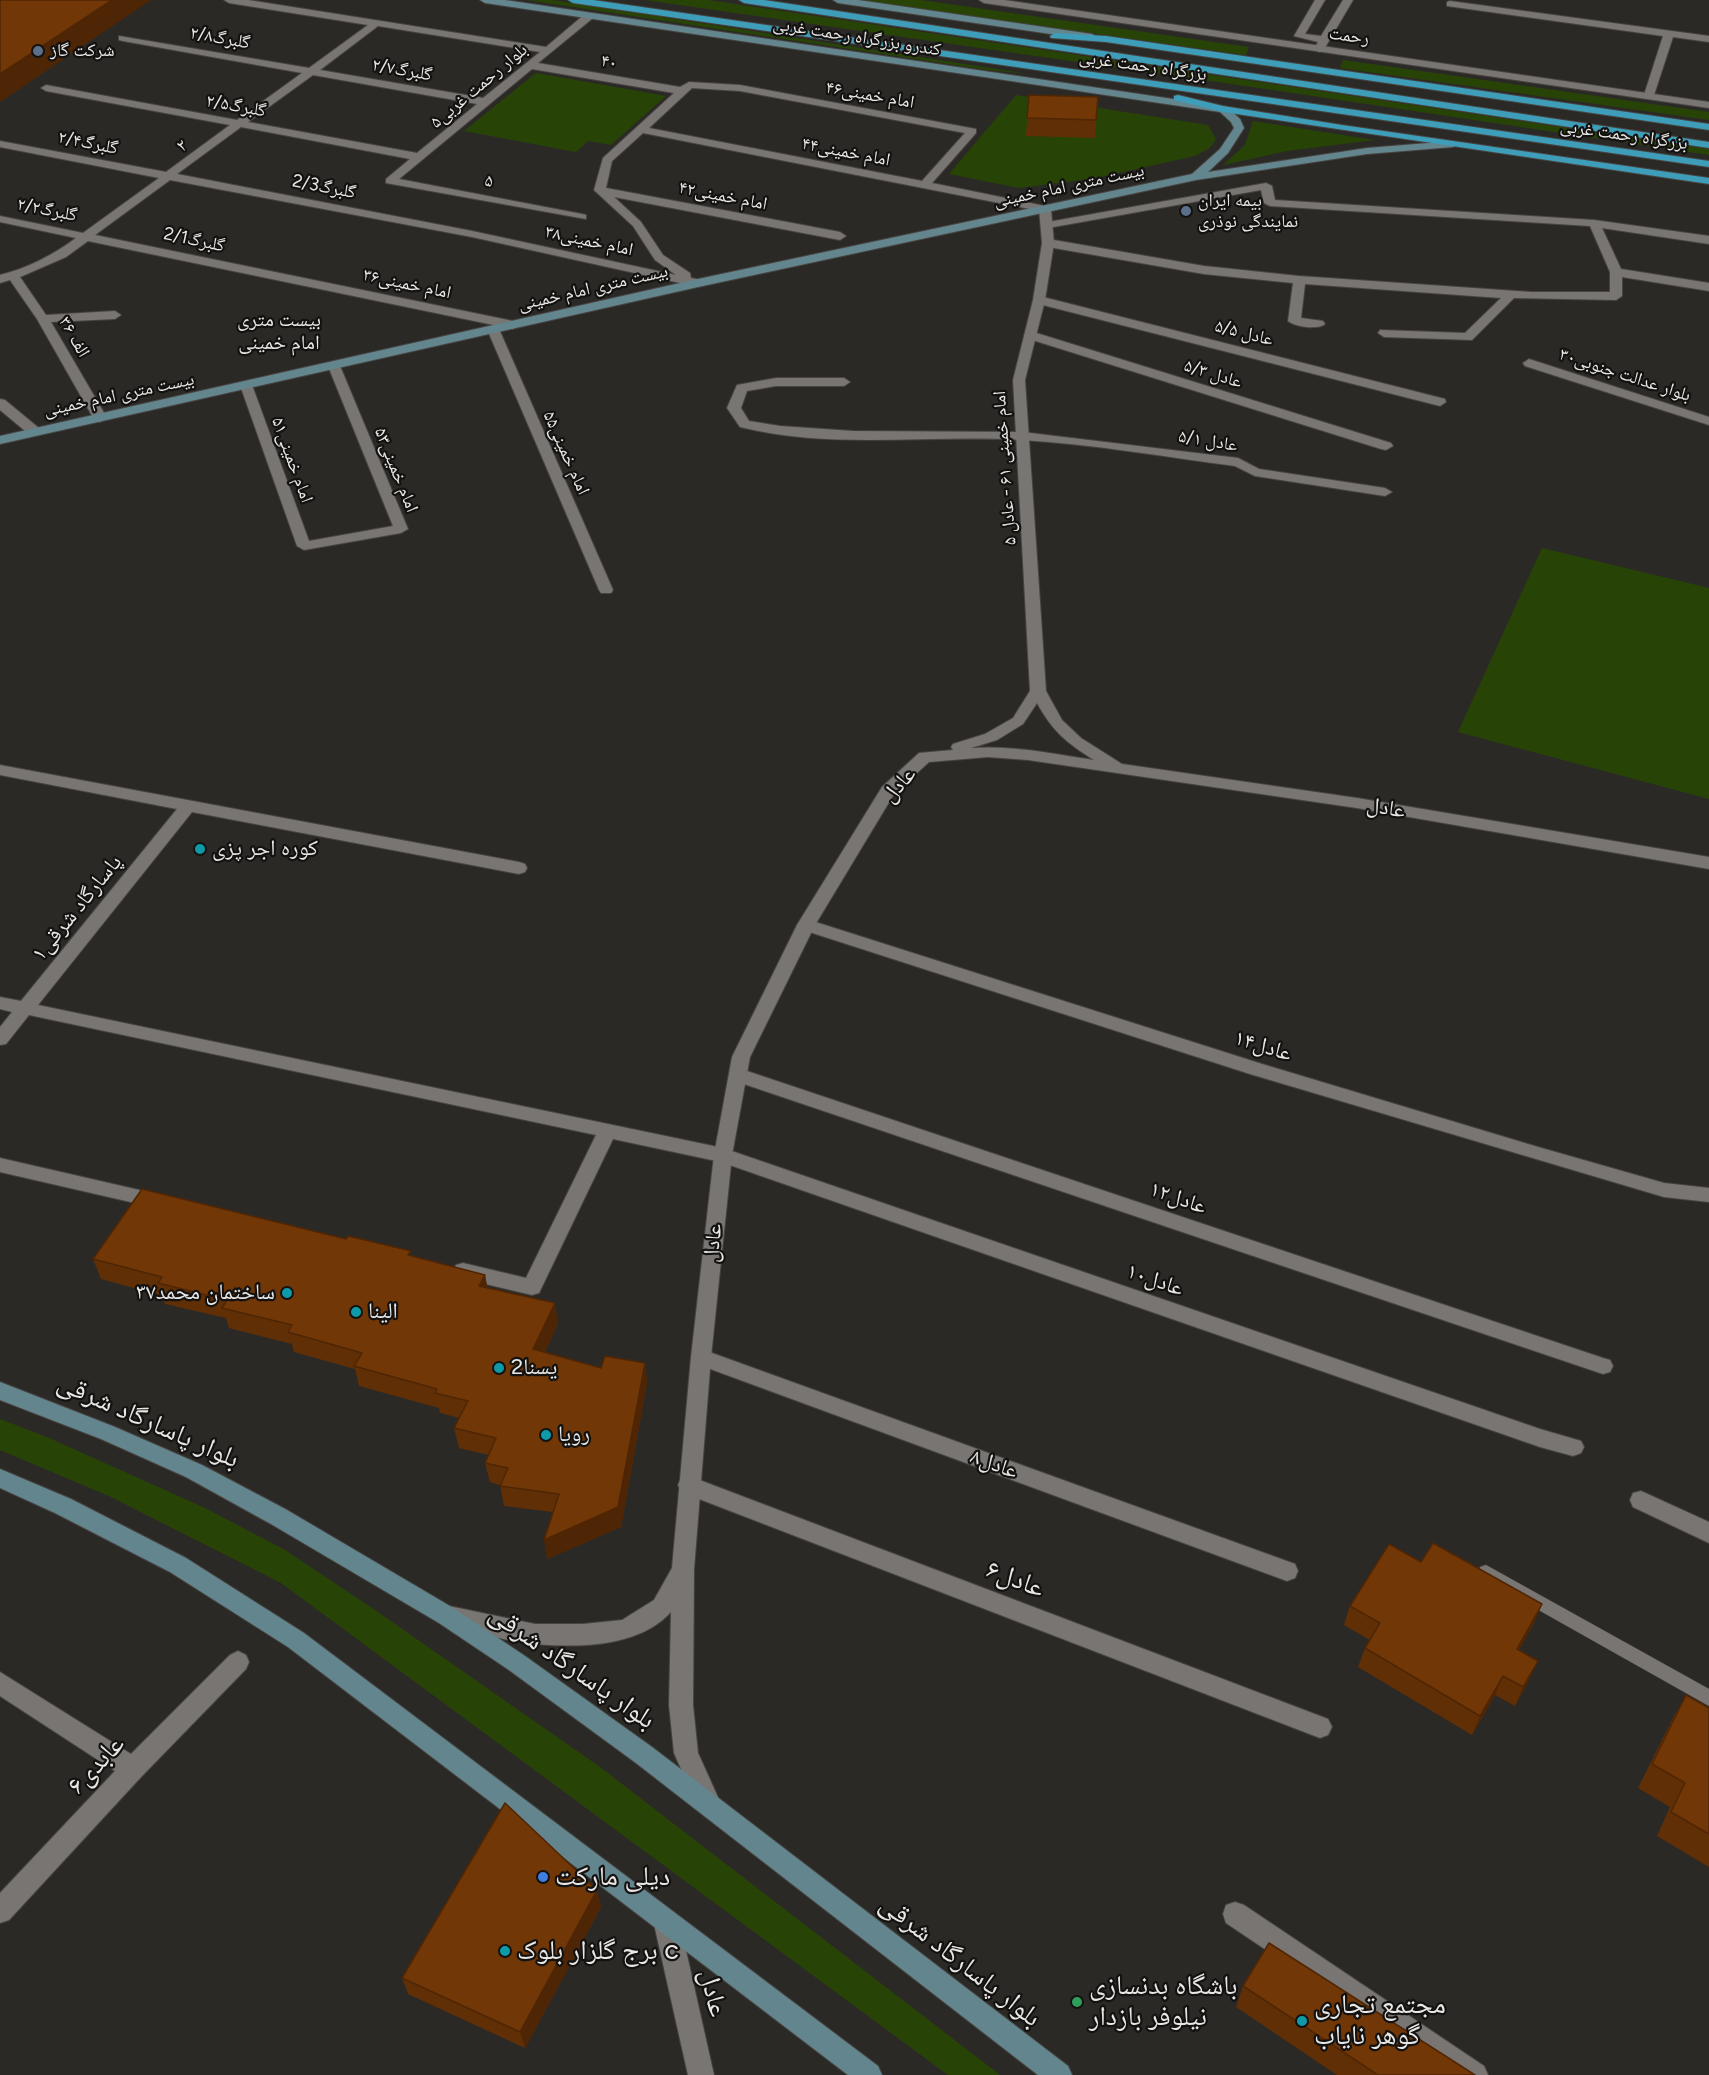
<!DOCTYPE html>
<meta charset="utf-8">
<style>
body{margin:0}
canvas{display:block;background:#2b2925}
</style>
<canvas width="1709" height="2075"></canvas>
<script>
const ctx = document.querySelector('canvas').getContext('2d');
ctx.lineJoin = 'round';
function paint(path, color) { ctx.fillStyle = color; ctx.fill(path, 'evenodd'); }
function stroke(path, color, width, dash) { ctx.strokeStyle = color; ctx.lineWidth = width; ctx.lineCap = dash ? 'butt' : 'round'; ctx.setLineDash(dash || []); ctx.stroke(path); }
function drawText(font, color, halo, rows, align = 'center') {
  ctx.font = font + ' Figtree,"Noto Naskh Arabic",sans-serif'; ctx.lineWidth = 4.5; ctx.setLineDash([]); ctx.textBaseline = 'middle'; ctx.strokeStyle = halo; ctx.fillStyle = color; for (const [text, x, y, turn = 0] of rows) {
    ctx.save(); ctx.translate(x, y); ctx.rotate((+turn || 0) * Math.PI / 180); ctx.textAlign = isNaN(turn) ? turn : align; if (halo) ctx.strokeText(text, 0, 0); ctx.fillText(text, 0, 0); ctx.restore();
  }
}
const green = new Path2D(`
 M527,0H552L1029,74L988,70Z
 M645,0H708L1709,149V155L1266,89Z
 M855,0H921L1249,47L1246,55Z
 M1343,60L1709,112V120L1340,68Z
 M536,73L666,96L611,145L588,141L576,152L464,131Z
 M1016,95L1208,125L1216,139L1210,148L1195,156L1096,178L1019,188L949,174Z
 M1253,121L1375,140L1287,151L1223,165L1245,145Z
 M1542,548L1709,588V799L1458,732Z
 M0,1419L49,1438L205,1508L285,1550L375,1610L600,1767L1000,2075H948L281,1583L111,1497L0,1450Z`);
const service = new Path2D(`
 M1486,1565L1709,1689V1706L1480,1577L1478,1572L1480,1567Z`);
const minor = new Path2D(`
 M224,0H248L546,47L585,14H593V18L538,63L680,87L689,82L740,85L976,129V133L932,183L1045,206L1051,209L1045,212L643,133L612,161L606,188L840,232L846,236L840,240L614,197L641,222L663,255L690,273L691,278L702,280L704,283L698,287L472,237L170,180L95,235L513,321L519,325L513,329L88,241L66,257L20,277L46,315L115,311L121,315L115,319L51,322L107,418L100,422L95,421L37,319L10,280L0,283V275C28,268 53,255 76,238L0,222V216L83,233L159,178L0,147V141L166,172L230,125L46,91L41,88L46,85L237,120L302,73L123,41L119,40V36L309,68L368,25L229,3ZM378,26L540,52L483,98L320,70ZM532,69L674,93L603,158L594,190L633,226L655,260L676,275L472,231L177,174L241,127L410,159L386,179V183L586,219V215L582,214L399,179ZM313,75L477,104L417,153L248,122ZM692,88L740,91L965,133L922,181L649,128Z
 M1315,0H1325L1305,34L1321,36L1343,0H1353L1323,51L1319,52L1314,49L1318,42L1294,36Z
 M1450,1L1709,36V42L1673,37L1654,95L1649,98L1644,95L1663,36L1447,6V2Z
 M1266,183L1272,186L1275,200L1594,220L1709,236V244L1602,228L1621,269L1709,283V291L1622,277V296L1616,300L1514,298L1472,340L1384,337L1378,333L1380,330L1465,333L1501,298L1305,284L1301,318L1323,321L1325,324C1318,330 1295,327 1288,321L1293,283L1204,274L1048,247L1042,243L1048,239L1204,266L1299,276L1531,292H1610V272L1590,226L1270,206L1264,203L1261,190L1048,228L1042,225L1048,222Z
 M1039,296L1445,399L1446,402L1440,406L1035,303V297Z
 M493,325L499,329L613,590L611,593H601L599,590L487,329Z
 M1030,331L1391,443L1393,446L1386,450L1381,449L1026,338L1024,335Z
 M1529,359L1709,417V425L1525,366L1523,363Z
 M334,362L340,366L408,529L401,533L304,550L297,546L240,385L246,381L252,385L309,541L393,526L328,366Z
 M776,378H844L850,382L844,386H776L747,391L741,408L749,421L780,426L853,431L1022,432L1238,458L1259,469L1385,488L1392,492L1385,496L1255,476L1235,466C1165,457 1092,444 1022,440C929,434 832,450 740,427L727,408L737,385Z
 M0,765L519,862L525,864L527,868L525,872L519,874L192,812L38,1005L723,1148L1540,1429L1581,1441L1584,1447L1581,1453L1573,1456L1540,1447L721,1162L613,1139L539,1293L532,1295L456,1277L453,1271L456,1265L463,1263L526,1278L596,1135L29,1015L6,1044L0,1045V1027L12,1012L0,1009V997L21,1001L177,809L0,775Z
 M806,919L1262,1064L1538,1147L1664,1183L1709,1188V1202L1664,1197L1250,1074L800,929L797,925L800,921Z
 M738,1068L1603,1358L1610,1360L1613,1366L1610,1372L1603,1374L732,1080L729,1075L732,1070Z
 M0,1158L161,1195L168,1197L171,1202L168,1207L161,1209L0,1172Z
 M701,1349L1295,1564L1298,1571L1295,1578L1287,1581L694,1363L691,1357L694,1351Z
 M689,1476L1328,1719L1332,1727L1328,1735L1320,1738L681,1492L678,1485L681,1478Z
 M1641,1491L1709,1522V1543L1633,1507L1630,1500L1633,1493Z
 M238,1651L246,1655L249,1662L246,1669L141,1777L9,1920L0,1923V1893L115,1771L0,1696V1672L131,1754L230,1655Z
 M1235,1902L1244,1905L1484,2066L1488,2075H1452L1226,1923L1223,1914L1226,1905Z`);
const tertiary = new Path2D(`
 M979,0H1004L1709,102V108L984,3Z
 M1045,206L1051,209L1054,243L1045,300L1025,380L1046,691L1062,720L1081,738L1122,764L1357,798L1709,857V869L1357,808L1028,760L988,757L929,762L894,794L815,925L750,1057L732,1155L711,1357L694,1569L693,1705L698,1753L721,1804L718,1812L709,1816L700,1812L674,1753L669,1705L671,1612C639,1647 580,1648 536,1644C507,1642 477,1632 449,1626L441,1623L438,1616L441,1609L449,1606L535,1624H583L622,1620L654,1600L672,1568L691,1357L714,1155L732,1057L797,925L882,787L919,753L953,750L951,747L953,744L985,734L1013,718L1030,691L1013,380L1033,300L1042,243L1039,209ZM1037,703C1053,732 1067,743 1094,760C1054,754 1012,745 971,748L997,740L1023,724Z
 M0,399L5,400L40,429L42,432L40,435H30L0,410Z
 M667,1912L676,1915L680,1924L714,2075H688L654,1924L658,1915Z`);
const secondary = new Path2D(`
 M480,0H505L1227,107L1240,119L1244,128L1228,153L1208,172L1367,148L1453,141L1458,144L1453,147L1367,154L1196,180L698,287L0,444V436L698,279L1192,174L1220,149L1234,128L1231,122L1220,112L485,3Z
 M833,0H858L1092,34L1097,37L1092,40L838,3Z
 M0,1382L115,1427L202,1465L287,1510L455,1609L525,1656L652,1747L1068,2066L1072,2075H1038L636,1763L509,1670L439,1623L271,1524L186,1477L101,1439L0,1400Z
 M0,1469L71,1499L186,1558L304,1633L878,2066L882,2075H848L288,1647L170,1572L55,1513L0,1488Z`);
const trunk = new Path2D(`
 M568,0H593L1709,161V167L573,3Z
 M739,0H764L1709,142V148L744,3Z
 M1055,33L1106,36L1709,124V130L1106,42L1051,38L1050,36Z
 M1178,95L1223,106L1342,125L1709,178V184L1223,112L1174,100V96Z`);
const wall = new Path2D(`
 M1029,95L1098,97L1095,138L1026,136Z
 M412,1256L485,1275L487,1288L558,1323L545,1352L601,1368L645,1363L647,1383L621,1527L547,1559L553,1512L504,1506L500,1485L490,1482L485,1463L489,1455L459,1448L454,1428L460,1418L440,1413L439,1408L359,1386L355,1369L294,1352L292,1344L229,1328L226,1318L165,1304L163,1296L101,1279L93,1259Z
 M1421,1562L1542,1604L1534,1623L1519,1650L1529,1680L1515,1706L1495,1695L1472,1735L1358,1667L1365,1648L1370,1640L1344,1625L1350,1606Z
 M1686,1695L1709,1708V1867L1657,1836L1670,1807L1638,1788L1672,1720Z
 M597,1890L601,1907L525,2048L408,1994L402,1978Z
 M1243,1986L1475,2075H1337L1236,2007Z`);
const shadedWall = new Path2D(`
 M112,0H151L0,102V74Z
 M485,1275L489,1295L479,1286Z
 M555,1303L558,1323L537,1369L533,1349Z
 M645,1363L647,1383L621,1527L547,1559L544,1540Z
 M1542,1604L1534,1623L1508,1668L1517,1649Z
 M1538,1661L1529,1680L1515,1706L1523,1687Z
 M1503,1676L1495,1695L1472,1735L1480,1716Z
 M597,1890L601,1907L525,2048L520,2032Z`);
const building = new Path2D(`
 M0,0H112L0,74Z
 M1029,95L1098,97L1096,120L1027,118Z
 M142,1189L346,1239L348,1236L411,1251L408,1255L485,1275L479,1286L555,1303L533,1349L601,1368L605,1356L645,1363L618,1507L544,1540L559,1494L500,1486L508,1468L485,1463L496,1438L454,1428L468,1401L435,1393L437,1389L354,1366L362,1353L288,1332L292,1325L222,1308L227,1300L158,1283L162,1277L93,1259Z
 M1433,1543L1542,1604L1517,1649L1538,1661L1523,1687L1503,1676L1480,1716L1365,1648L1380,1623L1350,1606L1389,1544L1421,1562Z
 M1686,1695L1709,1708V1834L1671,1812L1685,1783L1652,1764Z
 M505,1803L597,1890L520,2032L402,1978Z
 M1269,1943L1475,2075H1378L1243,1986Z`);
const markers = [
 [38,51,6,"#5c6f8a"],
 [1186,211,6,"#5c6f8a"],
 [200,849,6,"#0f9aa8"],
 [287,1293,6,"#0f9aa8"],
 [356,1312,6,"#0f9aa8"],
 [499,1368,6,"#0f9aa8"],
 [546,1435,6,"#0f9aa8"],
 [543,1877,6,"#3f7fe0"],
 [505,1951,6,"#0f9aa8"],
 [1077,2002,6,"#2e9e5b"],
 [1302,2021,6,"#0f9aa8"]
];
const farStreetnames = [
 ["رحمت",1349,36,8],
 ["کندرو بزرگراه رحمت غربی",857,37,9],
 ["گلبرگ۲/۸",220,38,10],
 ["۴۰",609,62,10],
 ["بزرگراه رحمت غربی",1143,66,8],
 ["گلبرگ۲/۷",402,70,10],
 ["بلوار رحمت غربی۵",479,86,-40],
 ["امام خمینی۴۶",870,95,10],
 ["گلبرگ۲/۵",236,106,10],
 ["بزرگراه رحمت غربی",1624,135,8],
 ["گلبرگ۲/۴",88,143,11],
 ["۲",182,146,-36],
 ["۴۴امام خمینی",846,152,11],
 ["۵",489,181,11],
 ["بیست متری امام خمینی",1069,186,-12],
 ["2/3گلبرگ",324,187,11],
 ["امام خمینی۴۲",723,196,11],
 ["گلبرگ۲/۲",47,210,11],
 ["2/1گلبرگ",194,240,12],
 ["امام خمینی۳۸",589,241,12],
 ["امام خمینی۳۶",407,284,12],
 ["بیست متری امام خمینی",593,288,-13],
 ["عادل ۵/۵",1244,333,14],
 ["۳۶ الف",74,337,60],
 ["عادل ۵/۳",1213,374,17],
 ["بلوار عدالت جنوبی۳۰",1625,375,18],
 ["بیست متری امام خمینی",119,395,-12],
 ["عادل ۵/۱",1208,441,9],
 ["امام خمینی۵۵",566,453,66],
 ["امام خمینی۵۱",292,460,70],
 ["امام خمینی ۶۱ - عادل ۵",1005,468,-94],
 ["امام خمینی۵۳",396,470,68]
];
const farPoinames = [
 ["شرکت گاز",50,51],
 ["بیمه ایران",1198,201],
 ["نمایندگی نوذری",1198,222]
];
const farNeighbourhoodnames = [
 ["بیست متری",279,320],
 ["امام خمینی",279,343]
];
const streetNames = [
 ["عادل",899,785,-48],
 ["عادل",1386,808,10],
 ["پاسارگاد شرقی۱",77,908,-51],
 ["عادل۱۴",1263,1046,17],
 ["عادل۱۲",1178,1198,19],
 ["عادل",713,1243,-84],
 ["عادل۱۰",1155,1280,19],
 ["۸عادل",994,1464,20]
];
const poiNames = [
 ["کوره اجر پزی",212,849],
 ["ساختمان محمد۳۷",275,1293,"right"],
 ["الینا",368,1312],
 ["یسنا2",511,1368],
 ["رویا",558,1435]
];
const nearStreetnames = [
 ["بلوار پاسارگاد شرقی",148,1421,24],
 ["عادل۶",1015,1579,21],
 ["بلوار پاسارگاد شرقی",572,1667,35],
 ["عابدی۶",96,1765,-47],
 ["بلوار پاسارگاد شرقی",960,1961,38],
 ["عادل",713,1993,77]
];
const nearPoinames = [
 ["دیلی مارکت",555,1877],
 ["برج گلزار بلوک c",517,1951],
 ["باشگاه بدنسازی",1089,1986],
 ["نیلوفر بازدار",1089,2017],
 ["مجتمع تجاری",1314,2005],
 ["گوهر نایاب",1314,2036]
];
paint(green, '#274406');
stroke(service, '#474442', 1);
stroke(minor, '#474442', 2);
stroke(tertiary, '#474442', 2);
stroke(secondary, '#474442', 2);
stroke(trunk, '#474442', 2);
paint(service, '#797572');
paint(minor, '#797572');
paint(tertiary, '#797572');
paint(secondary, '#63858d');
paint(trunk, '#3e9eb9');
paint(wall, '#612f06');
paint(shadedWall, '#4f2605');
paint(building, '#713707');
stroke(building, '#4f2605', 1.5);
for (const [x, y, r, color] of markers) { const dot = new Path2D(); dot.arc(x, y, r, 0, 2 * Math.PI); ctx.fillStyle = color; ctx.fill(dot); stroke(dot, '#131210', 2); }
drawText('18px', '#e9e7e5', '#131210', farStreetnames);
drawText('18px', '#e9e7e5', '#131210', farPoinames, 'left');
drawText('20px', '#e9e7e5', '#131210', farNeighbourhoodnames);
drawText('22px', '#e9e7e5', '#131210', streetNames);
drawText('22px', '#e9e7e5', '#131210', poiNames, 'left');
drawText('27px', '#e9e7e5', '#131210', nearStreetnames);
drawText('27px', '#e9e7e5', '#131210', nearPoinames, 'left');
</script>
